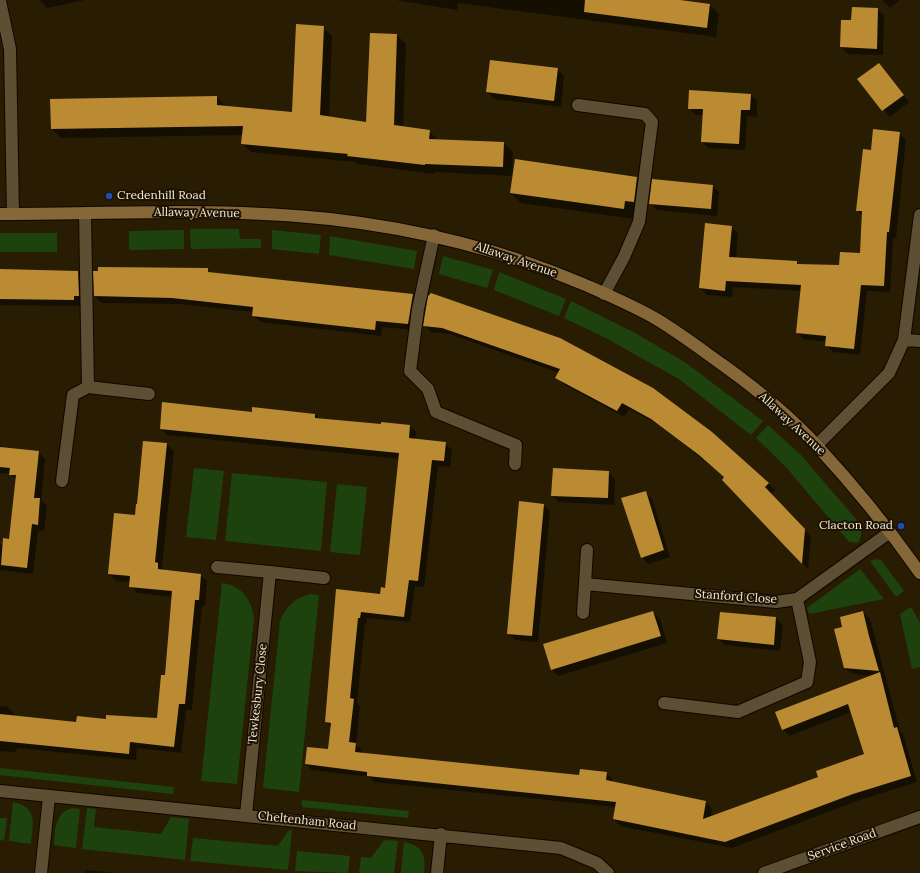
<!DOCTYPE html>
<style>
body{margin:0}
canvas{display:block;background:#281c02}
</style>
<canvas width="920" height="873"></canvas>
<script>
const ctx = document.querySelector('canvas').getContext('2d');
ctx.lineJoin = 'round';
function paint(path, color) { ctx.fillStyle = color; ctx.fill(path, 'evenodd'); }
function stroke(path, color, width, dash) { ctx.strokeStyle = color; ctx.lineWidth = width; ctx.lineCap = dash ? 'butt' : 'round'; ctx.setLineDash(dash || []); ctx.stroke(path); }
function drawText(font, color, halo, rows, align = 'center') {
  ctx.font = font + ' Lora,serif'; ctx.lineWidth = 4; ctx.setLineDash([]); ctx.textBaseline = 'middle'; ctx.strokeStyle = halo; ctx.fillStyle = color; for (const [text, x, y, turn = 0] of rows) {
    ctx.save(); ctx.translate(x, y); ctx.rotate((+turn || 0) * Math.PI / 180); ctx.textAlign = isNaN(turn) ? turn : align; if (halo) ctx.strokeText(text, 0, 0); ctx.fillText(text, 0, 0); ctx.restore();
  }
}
const green = new Path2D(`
 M190,229H239L240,239H261V248L191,249Z
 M184,230V249L129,250V231Z
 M272,230L321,235L319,254L272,249Z
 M0,233H57V252H0Z
 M330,236L417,251L414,269L329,255Z
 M443,256L493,270L487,288L439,274Z
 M499,272L566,299L559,316L494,290Z
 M571,301L637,334L686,363L763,421L751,435L679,379L604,337L564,318Z
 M768,425L800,454L855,518C861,527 864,533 858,543L849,542L786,467L756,438Z
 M194,468L224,471L216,540L186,537Z
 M232,473L327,482L321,551L225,541Z
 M337,484L367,487L360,555L330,552Z
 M876,559L881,560L904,591L896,597L870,561Z
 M860,569L884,599L809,614L807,608Z
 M222,583C241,585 251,599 254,617L237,784L201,781Z
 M311,594L319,595L299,792L263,788L280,621C286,606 295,598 311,594Z
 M911,607L920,623V667L912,669L900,614Z
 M0,768L174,787L173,794L0,775Z
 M302,800L409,811L408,818L302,807Z
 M13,802C38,807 33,823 31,844L9,841Z
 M73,808L80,809L76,848L54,845C55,830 55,812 73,808Z
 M87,808L96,809L94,827L161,834L171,817L189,819L185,860L82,849Z
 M0,818H7L4,841L0,840Z
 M289,830H292L288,870L190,861L193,838L278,846Z
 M384,840L398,841L394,873H359L361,857L371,858Z
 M404,842C423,846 426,855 424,873H401Z
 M297,851L350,856L348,873L295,871Z`);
const shadow = new Path2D(`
 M40,0H85L47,8Z
 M395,0H674L710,5L719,14L716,37L458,3L457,10Z
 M882,0H900L890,8Z
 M877,9L884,15L883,55L848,54L841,47Z
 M323,27L332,36L329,117L367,123L397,35L406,44L403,127L429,131L438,140L504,143L513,152L512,176L434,172V174L357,164L355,162L251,152L242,143L243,135L61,138L52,129L51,100L217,97L226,106L293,113Z
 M879,64L909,102L890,117L859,80Z
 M558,69L564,76L561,107L494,99L487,92Z
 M751,95L757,101V117L747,116L745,150L709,148L702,142L704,115H696L689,108Z
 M899,133L906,140L896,238H893L890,292L867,291L860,355L833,352L826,345L827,342L803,339L797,332L801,291L733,287L732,297L707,295L700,288L731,227L738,233L736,259L796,262L799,265L840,266L861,254L863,216L857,210L871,151Z
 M637,178L647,188L634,219L521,203L511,193Z
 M713,186L719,192L717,216L657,210L650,203Z
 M207,269L212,274L413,295L420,302L415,330L382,327L381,336L260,322L253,315V312L179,304L102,303L95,296Z
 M0,270L78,272L85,278V302H80V306L0,305Z
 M429,296L768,483L775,490L771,494L811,537L808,569L723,480L725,477L659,425L629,409L624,417L563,384L557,377L559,373L450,334L431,332L424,325Z
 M253,408L315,415L320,419L382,426H410L416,432L415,440L445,443L452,450L450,467L438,466L424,587L415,586L410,622L367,618L366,624H365L357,703L360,706L356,745L362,750L361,753L580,776L606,773L613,779L612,783L706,802L712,809L711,818L820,778L865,754L852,712L789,736L783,729L873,676L852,674L845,668L844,627L863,612L870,619L900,731L903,734L917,782L860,800L732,848L620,826L614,819L616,807L374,782L370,777L312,770L306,764L329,750L332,728L326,722L337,590L381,595L386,589L400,459L167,435L161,428L253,413Z
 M167,444L174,451L162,567L165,571L201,575L207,581L205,606H202L192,710H186L181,753L137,748L136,760L17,748L16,752L0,751V706L8,707L17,717L77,724L107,720L158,719L166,677L173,597L137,593L130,586V582L116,581L109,574Z
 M0,445L3,448L39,452L45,459L41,500L47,506L44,531H38L33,574L0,570V544L4,545L10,540L17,480L10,474L0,473Z
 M608,472L615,479L614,505L559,502L552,496Z
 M645,492L652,499L670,557L648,564L642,557Z
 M543,505L550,511L538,642L515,640L508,634Z
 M653,612L660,619L667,643L558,676L552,670Z
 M776,618L783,625L780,651L725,645L718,639Z
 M85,870L118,873H85Z`);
const building = new Path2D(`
 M585,0H680L710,4L707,28L584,12Z
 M852,7L878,8L877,49L840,47L841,20H851Z
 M296,24L324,26L320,115L366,122L370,33L397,34L394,125L430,130L429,139L504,142L503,167L425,164V165L347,156L348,154L241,144L243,126L51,129L50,99L217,96V105L292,112Z
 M490,60L558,68L554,101L486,92Z
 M879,63L904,95L882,111L857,79Z
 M689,90L751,94L750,110H741L739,144L701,142L703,109H688Z
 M873,129L900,132L889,232H887L884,286L861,285L854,349L825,346L826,336L796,333L801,285L726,281L725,291L699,288L705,223L732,226L729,257L797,261V264L839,265L840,252L860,253L862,211H856L863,149L871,150Z
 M515,159L637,177L634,202L625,201L624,209L510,193Z
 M652,179L713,185L711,209L649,204Z
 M98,267L208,268V272L413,294L408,324L376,321L375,330L252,316L253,307L172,298L94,296L93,271H98Z
 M0,269L78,271L79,296H74V300L0,299Z
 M431,293L560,338L653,388L712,432L769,483L765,487L805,529L802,564L722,480L724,477L699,455L651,419L622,403L617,411L555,378L560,369L442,328L423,326L428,296Z
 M162,402L252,412V407L315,414V418L381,424V422L410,425L409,438L446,442L444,461L432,460L418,581L409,580L404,617L361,612L360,618H358L350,698L354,699L349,742L356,743L355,752L579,775L580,769L607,772L606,780L706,801L703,819L818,777L816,771L864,754L848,704L782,730L775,712L880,672L894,728L897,727L911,776L853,794L725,842L613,819L616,802L367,776V772L305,764L307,747L328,749L331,723L325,722L336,589L380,594L381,587L385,588L399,453L160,429Z
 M143,441L167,443L155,562L158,563V569L201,574L199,600H195L185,704H179L174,747L130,742L129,754L0,741V714L76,722L77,716L106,719V715L157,718L161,675H165L172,591L129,587L130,576L108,574L114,513L135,515L136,504H137Z
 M0,447L39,451L34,498H40L38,525L32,524L27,568L1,565L3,538L9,539L16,475H9L10,468L0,467Z
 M553,468L609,471L608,498L551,496Z
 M646,491L664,550L641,558L621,498Z
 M519,501L544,504L532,636L507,634Z
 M653,611L661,636L551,670L543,644Z
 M863,611L869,636L879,671L844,668L834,629L842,627L840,617Z
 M720,612L776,617L774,645L717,639Z`);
const lane = new Path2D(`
 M434,235L418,309L410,371L428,389L436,412L516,445L515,464
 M88,387L149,394
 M62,481L73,395L88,387L85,214
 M664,703L738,712L807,682L810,662L797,599`);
const street = new Path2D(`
 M0,1L10,49L13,214
 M578,105L645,114L652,122L639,222L624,257L604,294
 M904,340L920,341
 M817,445L889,373L904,340L920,215
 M217,567L270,572L246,815
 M270,572L324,578
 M585,584L587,550
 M583,613L585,584L776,602L797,599L890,532
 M0,791L561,848L597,863L608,873
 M41,873L49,797
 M437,873L441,834
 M764,873L920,817`);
const secondary = new Path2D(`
 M0,214C110,214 221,207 330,219C419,229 500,249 583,284C608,295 634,306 658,320C681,334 702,350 723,365C755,388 791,417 818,447C855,487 889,529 920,573`);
const markers = [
 [109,196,4,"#1a4fb4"],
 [901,526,4,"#1a4fb4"]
];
const poiNames = [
 ["Credenhill Road",117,196],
 ["Clacton Road",893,526,"right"]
];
const streetNames = [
 ["Allaway Avenue",197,213,1],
 ["Allaway Avenue",516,260,19],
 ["Allaway Avenue",792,424,43],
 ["Stanford Close",736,597,4],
 ["Tewkesbury Close",258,694,-84],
 ["Cheltenham Road",307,821,6],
 ["Service Road",842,845,-20]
];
paint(green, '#1e420e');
paint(shadow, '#0007');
paint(building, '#ba8b33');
stroke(lane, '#110600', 14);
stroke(street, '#110600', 14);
stroke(secondary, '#110600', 14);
stroke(lane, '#5d4f34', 12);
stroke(street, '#5d4f34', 12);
stroke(secondary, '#856738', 12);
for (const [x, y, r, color] of markers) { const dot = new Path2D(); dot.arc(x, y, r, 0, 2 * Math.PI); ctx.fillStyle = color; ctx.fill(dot); stroke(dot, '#1e1300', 1.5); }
drawText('12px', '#efe7d8', '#1e1300', poiNames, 'left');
drawText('12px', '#efe7d8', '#1e1300', streetNames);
</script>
